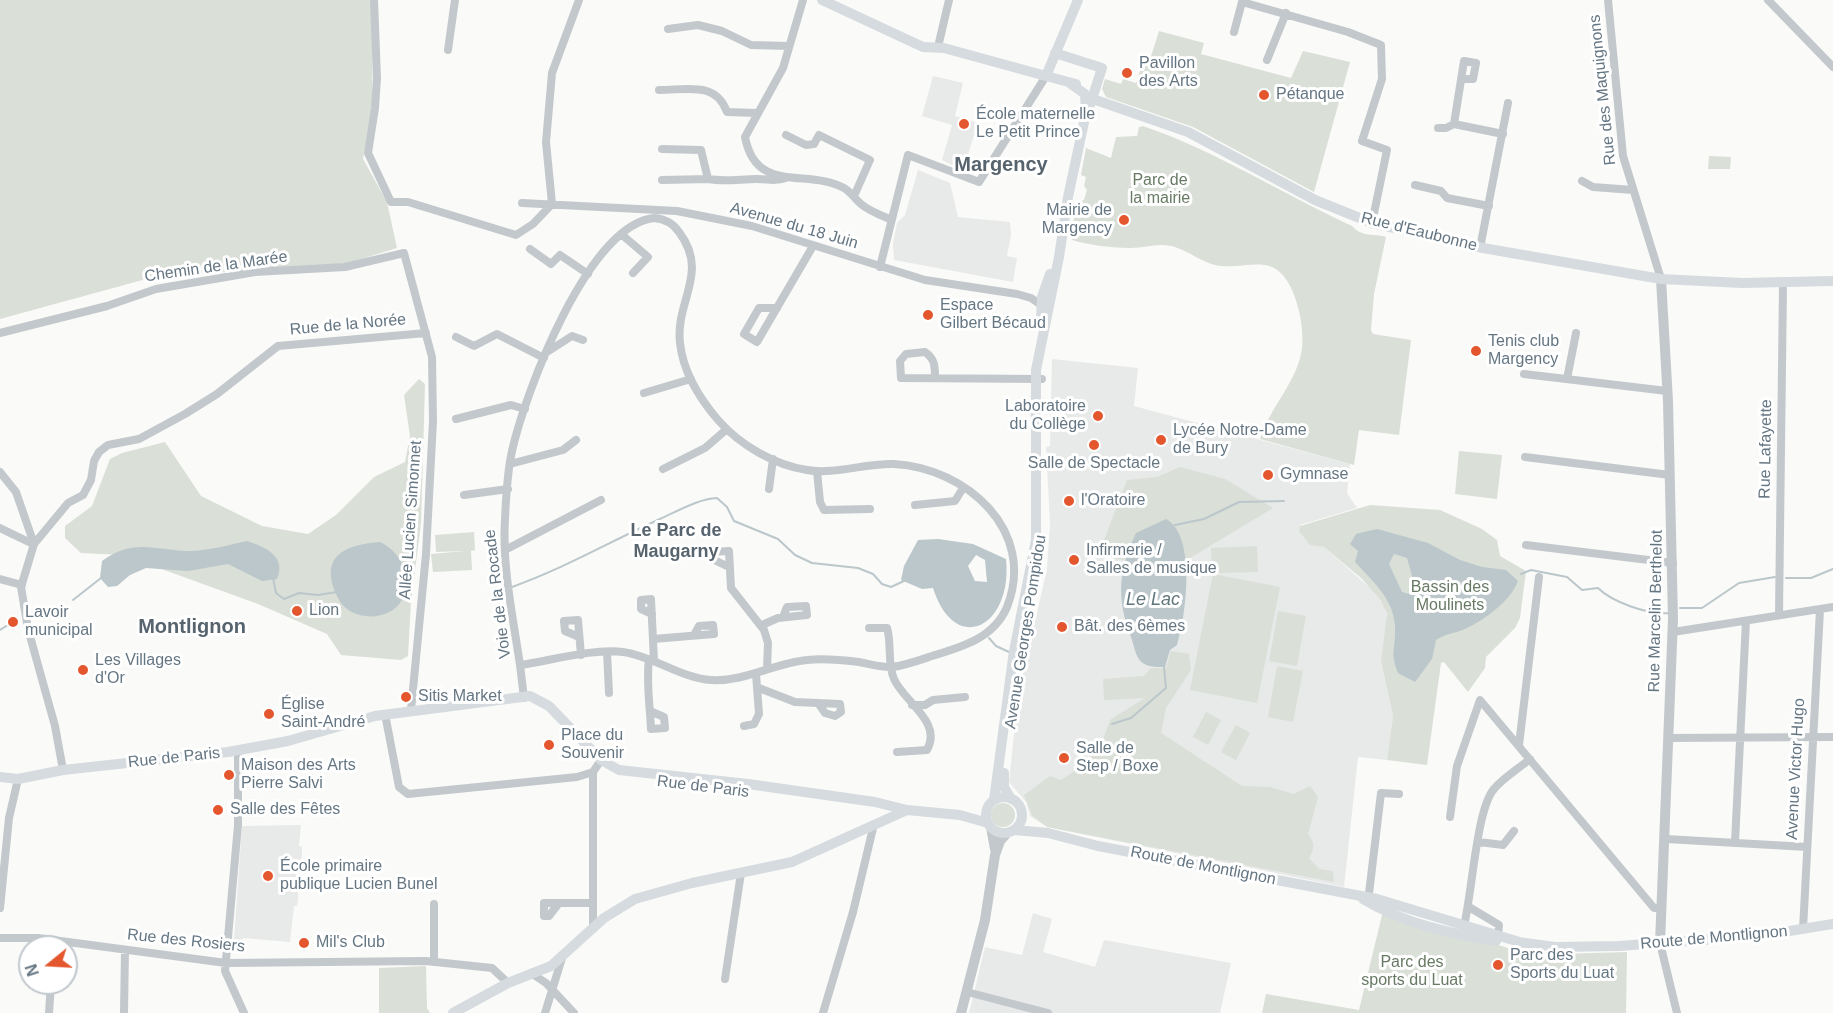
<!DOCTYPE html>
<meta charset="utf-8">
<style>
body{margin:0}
#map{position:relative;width:1833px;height:1013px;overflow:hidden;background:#fafaf8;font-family:Helvetica,sans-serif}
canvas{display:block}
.north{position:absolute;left:18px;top:935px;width:60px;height:60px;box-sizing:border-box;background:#fff;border:2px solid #c1c8cd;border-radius:50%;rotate:252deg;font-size:16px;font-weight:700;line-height:24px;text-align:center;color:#657683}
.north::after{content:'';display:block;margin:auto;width:21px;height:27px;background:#e4572e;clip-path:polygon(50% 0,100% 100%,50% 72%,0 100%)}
</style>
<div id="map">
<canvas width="1833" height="1013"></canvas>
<div class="north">N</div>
</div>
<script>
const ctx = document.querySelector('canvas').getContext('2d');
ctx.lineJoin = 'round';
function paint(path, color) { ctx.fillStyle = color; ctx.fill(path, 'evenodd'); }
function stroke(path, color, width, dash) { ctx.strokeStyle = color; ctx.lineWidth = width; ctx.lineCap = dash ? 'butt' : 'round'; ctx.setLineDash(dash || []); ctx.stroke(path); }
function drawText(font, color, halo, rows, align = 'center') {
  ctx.font = font + ' Helvetica,sans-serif'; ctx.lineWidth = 6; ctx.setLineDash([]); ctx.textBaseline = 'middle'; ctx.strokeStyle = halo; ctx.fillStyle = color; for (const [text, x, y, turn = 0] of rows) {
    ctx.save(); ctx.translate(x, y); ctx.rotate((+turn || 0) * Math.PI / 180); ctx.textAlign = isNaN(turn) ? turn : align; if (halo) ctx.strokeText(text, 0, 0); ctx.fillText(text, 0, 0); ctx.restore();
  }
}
const built = new Path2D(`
 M933,76L963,83L955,116L978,123L963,170L942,160L952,125L922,116Z
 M918,170L950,183L958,217L1010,222L1011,235L1007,256L1017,258L1013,282L894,260L893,244L897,223L905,215Z
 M1052,359L1138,368L1134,406L1350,464L1347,493L1357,508L1300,525L1310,544L1324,547L1370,588L1383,604L1388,619L1381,663L1393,716L1387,760L1358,757L1344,887L1047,827L1030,816L1026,802L1009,782L1018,696L1047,569L1050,524L1046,447L1050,446Z
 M301,825L299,846L302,847V853L301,862H297L295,890H298V899L297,906H294L290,942L243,938L242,941L234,940L242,826Z
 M1033,913L1052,919L1043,952L1095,967L1104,940L1231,963L1220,1013H969L985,947L1022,955Z`);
const green = new Path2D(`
 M0,0H371L373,15L372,106L363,159L387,202L397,248L345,264L157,276L0,319Z
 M1159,31L1204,43L1201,54L1291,78L1303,51L1350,62L1314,192L1193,127L1106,97L1102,89L1105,79L1121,84L1123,79L1136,83L1142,65L1148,66Z
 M1143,126C1216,151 1281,193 1352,226C1363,238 1373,233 1386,237L1374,294L1371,330L1373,334L1411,340L1399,435L1359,430L1354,465L1260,439C1270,407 1298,381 1302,348C1305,326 1295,276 1272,267C1257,261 1238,268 1222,266C1204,265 1189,250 1171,246C1157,243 1145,248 1130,248C1115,248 1087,245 1072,240L1070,235L1078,202L1084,200L1087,190L1084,186L1086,177L1081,175L1086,148L1111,158L1116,137L1137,136L1139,127Z
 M1709,156L1731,157L1730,169H1708Z
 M419,379L425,384L421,523L411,602L408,656L401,660L341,655L327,634L258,604L123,555L81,553L65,538V526L92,506L110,459L122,453L165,442L201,496L262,526L308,534L336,515L374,477L405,462L410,436L404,395Z
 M1459,451L1502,455L1497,499L1455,494Z
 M1180,467L1225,479L1273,508L1185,561V550L1136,533L1125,560L1098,556L1127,480L1157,477Z
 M1370,505L1440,510L1482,529L1497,540L1500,556L1526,571L1520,618L1515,628L1486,657L1485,668L1468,692L1444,662L1441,663L1427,765L1387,760L1393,716L1381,662L1387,614L1381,601L1362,579L1324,547L1310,545L1299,531L1300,526Z
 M474,532L475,550L471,551L472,570L433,572L431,554L465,551L436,552L435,535Z
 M1257,546L1258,572L1212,573L1211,548Z
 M1213,574L1280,587L1257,703L1190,690Z
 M1278,611L1306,616L1297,666L1269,661Z
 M1171,651L1189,654L1191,670L1166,708L1161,733L1242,786L1270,787L1294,794L1310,786L1318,797L1308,834C1315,843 1315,848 1309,858L1319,869L1333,871L1334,882L1047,827L1032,815L1024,795L1050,776L1061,780C1089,762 1100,752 1110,720L1145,698L1104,700L1103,679L1144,676L1151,668H1166Z
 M1277,666L1303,671L1293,722L1268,717Z
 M1206,712L1221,720L1208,745L1193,737Z
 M1236,725L1250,733L1236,760L1221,752Z
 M991 815a12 12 0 1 1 24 0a12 12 0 1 1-24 0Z
 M1383,911L1515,950L1560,954L1627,952L1626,1013H1262L1266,994L1359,1010Z
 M426,966L427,1008L430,1013H379V968Z`);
const water = new Path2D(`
 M1166,519C1197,536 1186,616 1177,645L1170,650L1165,667C1135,668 1138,657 1130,634C1116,596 1119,570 1136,533Z
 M1377,529L1428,543L1460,560L1482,567L1506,570L1518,581C1511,600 1488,617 1471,626C1459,633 1446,633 1436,640L1432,659L1415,682L1398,673C1391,655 1394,653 1395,636C1398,602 1375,584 1355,562L1358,551L1350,544L1356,534ZM1394,554L1407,558L1414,583L1409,594L1402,592L1389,564Z
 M938,539L973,544L1006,559C1013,627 955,657 933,588L922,589L901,580L904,566L918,540ZM976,555L985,560L987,582L975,581L968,566Z
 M247,541C265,547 287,556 277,579L262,581L228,564L188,571L146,568L130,575L117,586L108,587L100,578L102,561C134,537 156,551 192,551C210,550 229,545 247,541Z
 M380,542C402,552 416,582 400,603C385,623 348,620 338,598C318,557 343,545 380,542Z`);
const stream = new Path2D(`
 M1175,525L1204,519L1239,502L1284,501
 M1521,574L1531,570L1567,577L1582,590L1598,588C1612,602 1648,615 1669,613
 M273,578L276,593L284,599L299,593L318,595L337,592
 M1786,578H1811L1833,569
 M512,587C563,569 611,541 660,519C678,511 698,499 717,498L727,507L734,521L778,539L795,555L812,563L858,568L873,574L882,584L891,587L906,580
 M73,600L101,578
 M1680,608H1702L1739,583L1775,577
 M0,630L8,625
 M989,638L996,646L1009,652
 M1112,724L1131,718L1166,688L1164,667`);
const minor = new Path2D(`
 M374,0L377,78L375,108L368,153L391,202H408L516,235L533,224L552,204
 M803,0L783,68L745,137C756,195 808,168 844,188C851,192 855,199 861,204C869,211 880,215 890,219
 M1608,0L1623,156L1661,279
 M1768,0L1833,67
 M668,29L698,25L722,31L751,45L789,46
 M1234,32L1242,2L1348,32L1381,45L1382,79L1362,141L1387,150L1372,223
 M938,47L949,0
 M448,50L455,0
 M1267,60L1286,13
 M1462,79H1473L1476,63L1464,61L1454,124L1503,134
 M659,90C687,90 716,81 727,112L757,113
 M1438,128H1446L1454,124
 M786,135L806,145L814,144L819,135L870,160L854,196
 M662,149L701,150L708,179C725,182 740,179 757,179C769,179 775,182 786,178
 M662,180L708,179
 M1582,181L1593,187L1633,190
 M1415,185L1441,191L1447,198L1489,206
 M522,203L677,211L752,226L925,280L1017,294L1031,298L1044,307
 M552,204L546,142L552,73L579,0
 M654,218C665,219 673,223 679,232C710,273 675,301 680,343C683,371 700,399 718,420C740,445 774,465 807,470C834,475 865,463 894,464C967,468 1037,531 1007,607C994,638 962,647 932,656C920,660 906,665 893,667C883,668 870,664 859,662C843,660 823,658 807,660C774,663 745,682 711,680C681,678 653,656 623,652C593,648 550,661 520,665C513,617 502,567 505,519C506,497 507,473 512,451C525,393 588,225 654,218Z
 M621,234L648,257L633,273
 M1480,248L1508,103
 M530,249L551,264L560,255L588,274
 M880,267L908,155L979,182L1046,76
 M777,308H759L744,334L757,342L813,246
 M0,333L107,306L156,289L255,272L345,267L404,253L432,357L433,421L426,554L411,710
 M456,337L474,346L497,334L544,358
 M547,352L572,336L583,340
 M1524,374L1667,391
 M935,378C935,366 935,359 925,352L906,354L900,361L901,378L1042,379
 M1567,379L1576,333
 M644,393L691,379
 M456,419L511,405L525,409
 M1525,457L1670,475
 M510,464L563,450L576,440
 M663,469L705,448L727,429
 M817,471L820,502L824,510L870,509
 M0,472L16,492L34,544
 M769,489L773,459
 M464,495L508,489
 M915,505L955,501L963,488
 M0,528L33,544
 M1526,545L1673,563
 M505,550L601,500
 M729,567L712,559L711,552L729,551L731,588L764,630L768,643L767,669
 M0,579L22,585
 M652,614L641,609V600L651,599L654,661
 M1779,615L1783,283
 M762,625L778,618L807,615L806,606L787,607L783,617
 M869,628H887C892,644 887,663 894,679C904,702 943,722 927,750L897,752
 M1673,632L1833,607
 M579,637L565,631L564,621L578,620L581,655
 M653,639L714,634L713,625L699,626L694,635
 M607,652L609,693
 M649,659C646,682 650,706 651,729L665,728L664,717L650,711
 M520,665L524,698
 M759,688L795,702L840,704L841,712L835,716L825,713L818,703
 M912,705H925L933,700L965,697
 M385,714L399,787L408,794L577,777L593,772
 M744,726L754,724L759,714L756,674
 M1668,738L1833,737
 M1519,745L1539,577
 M238,751V825L225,971L244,1013
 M63,770L55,726L28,629L21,587L34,544L68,503L83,495L91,480L94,461L99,452L108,445L139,439L185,414L217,394L278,346L426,333
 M1450,817L1457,766L1480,700L1654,908H1661
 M1666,839L1807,847
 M1479,842L1503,845L1514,831
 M1735,842L1746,621
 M1368,902L1381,793L1399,794
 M559,903L549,916H544V903H593
 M1469,907L1499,925L1498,935
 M0,908L9,818L18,779
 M593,929V772L601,760
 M1803,929L1820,610
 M1463,930C1472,898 1476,809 1494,789C1503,778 1518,769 1530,759
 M0,938H38L226,963L426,961L492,968L508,983
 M1660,943L1677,1013
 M434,962V904
 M531,973L546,983L574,1013
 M725,979L741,873
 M967,992L1048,1013
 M49,1013L51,983
 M124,1013L125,950
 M545,1013L562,958
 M823,1013L853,912L874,824`);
const tertiary = new Path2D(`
 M991,827L995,849
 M1660,943L1673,619L1668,401L1661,279
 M961,1013L985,920L995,855L1000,841L1007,833`);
const secondary = new Path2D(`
 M822,0L923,47L944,48L1046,76
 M1055,53L1102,68L1090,105
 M1076,84L1046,76L1078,0
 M1093,99L1188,132L1315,200L1372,223L1483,248L1661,279L1742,283L1833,281
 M1041,320L1042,297L1050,274
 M1004,773V787L1011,799
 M0,777L18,779L63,770L228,752L288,741L375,716L530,696L549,706L601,760L619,770L748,784L875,802L907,810
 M986 815a18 18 0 1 1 36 0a18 18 0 1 1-36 0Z
 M994,800L1014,651L1036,540V370L1059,257L1068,197L1086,113L1085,94L1071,84
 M1015,830L1048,833L1098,846L1377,899L1523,943
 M1363,899C1402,923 1452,934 1496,941
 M1518,942L1555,947L1619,946L1759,936L1833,924
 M453,1013L508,983L551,966L604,918L635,899L692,883L792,862L907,810L960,815L988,823`);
const markers = [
 [1127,73,6,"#e4572e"],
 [1264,95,6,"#e4572e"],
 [964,124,6,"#e4572e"],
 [1124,220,6,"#e4572e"],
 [928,315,6,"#e4572e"],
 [1476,351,6,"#e4572e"],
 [1098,416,6,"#e4572e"],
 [1161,440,6,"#e4572e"],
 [1094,445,6,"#e4572e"],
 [1268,475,6,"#e4572e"],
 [1069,501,6,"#e4572e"],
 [1074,560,6,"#e4572e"],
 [297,611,6,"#e4572e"],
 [13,622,6,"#e4572e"],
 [1062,627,6,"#e4572e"],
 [83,670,6,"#e4572e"],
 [406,697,6,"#e4572e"],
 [269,714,6,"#e4572e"],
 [549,745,6,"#e4572e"],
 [1064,758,6,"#e4572e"],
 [229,775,6,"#e4572e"],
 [218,810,6,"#e4572e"],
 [268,876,6,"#e4572e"],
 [304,943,6,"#e4572e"],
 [1498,965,6,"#e4572e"]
];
const poiNames = [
 ["Pavillon",1139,64],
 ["des Arts",1139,82],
 ["Pétanque",1276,95],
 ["École maternelle",976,115],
 ["Le Petit Prince",976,133],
 ["Mairie de",1112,211,"right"],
 ["Margency",1112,229,"right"],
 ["Espace",940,306],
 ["Gilbert Bécaud",940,324],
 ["Tenis club",1488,342],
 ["Margency",1488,360],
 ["Laboratoire",1086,407,"right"],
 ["du Collège",1086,425,"right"],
 ["Lycée Notre-Dame",1173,431],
 ["de Bury",1173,449],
 ["Salle de Spectacle",1094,464,"center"],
 ["Gymnase",1280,475],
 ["l'Oratoire",1081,501],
 ["Infirmerie /",1086,551],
 ["Salles de musique",1086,569],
 ["Lion",309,611],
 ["Lavoir",25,613],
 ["municipal",25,631],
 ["Bât. des 6èmes",1074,627],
 ["Les Villages",95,661],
 ["d'Or",95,679],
 ["Sitis Market",418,697],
 ["Église",281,705],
 ["Saint-André",281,723],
 ["Place du",561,736],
 ["Souvenir",561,754],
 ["Salle de",1076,749],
 ["Step / Boxe",1076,767],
 ["Maison des Arts",241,766],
 ["Pierre Salvi",241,784],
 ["Salle des Fêtes",230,810],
 ["École primaire",280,867],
 ["publique Lucien Bunel",280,885],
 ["Mil's Club",316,943],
 ["Parc des",1510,956],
 ["Sports du Luat",1510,974]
];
const streetNames = [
 ["Rue des Maquignons",1603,90,-96],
 ["Avenue du 18 Juin",794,226,16],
 ["Rue d'Eaubonne",1419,232,14],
 ["Chemin de la Marée",216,267,-8],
 ["Rue de la Norée",348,325,-5],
 ["Rue Lafayette",1766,449,-89],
 ["Allée Lucien Simonnet",411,520,-86],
 ["Voie de la Rocade",498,594,-97],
 ["Rue Marcelin Berthelot",1656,611,-89],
 ["Avenue Georges Pompidou",1026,632,-81],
 ["Rue de Paris",174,758,-6],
 ["Avenue Victor Hugo",1796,769,-87],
 ["Rue de Paris",703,787,7],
 ["Route de Montlignon",1203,866,11],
 ["Route de Montlignon",1714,938,-5],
 ["Rue des Rosiers",186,941,6]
];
const parkNames = [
 ["Parc de",1160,181],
 ["la mairie",1160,199],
 ["Bassin des",1450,588],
 ["Moulinets",1450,606],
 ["Parc des",1412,963],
 ["sports du Luat",1412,981]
];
const neighbourhoodNames = [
 ["Le Parc de",676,531],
 ["Maugarny",676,552]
];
const waterNames = [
 ["Le Lac",1153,600]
];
const quarterNames = [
 ["Margency",1001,165],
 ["Montlignon",192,627]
];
paint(built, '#e8e9e9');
paint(green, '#dadfd7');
paint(water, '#bbc7cb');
stroke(stream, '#bbc7cb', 2);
stroke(minor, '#c3c8cc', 8);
stroke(tertiary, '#c3c8cc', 10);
stroke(secondary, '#d6dbdf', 10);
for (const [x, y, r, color] of markers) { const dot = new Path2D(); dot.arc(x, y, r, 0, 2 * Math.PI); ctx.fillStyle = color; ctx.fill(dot); stroke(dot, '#fff', 2); }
drawText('16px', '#657683', '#fff', poiNames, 'left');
drawText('16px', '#657683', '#fff', streetNames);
drawText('16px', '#687a64', '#fff', parkNames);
drawText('bold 18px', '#57646e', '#fff', neighbourhoodNames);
drawText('italic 18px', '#60757c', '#fff', waterNames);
drawText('bold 20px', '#57646e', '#fff', quarterNames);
</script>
